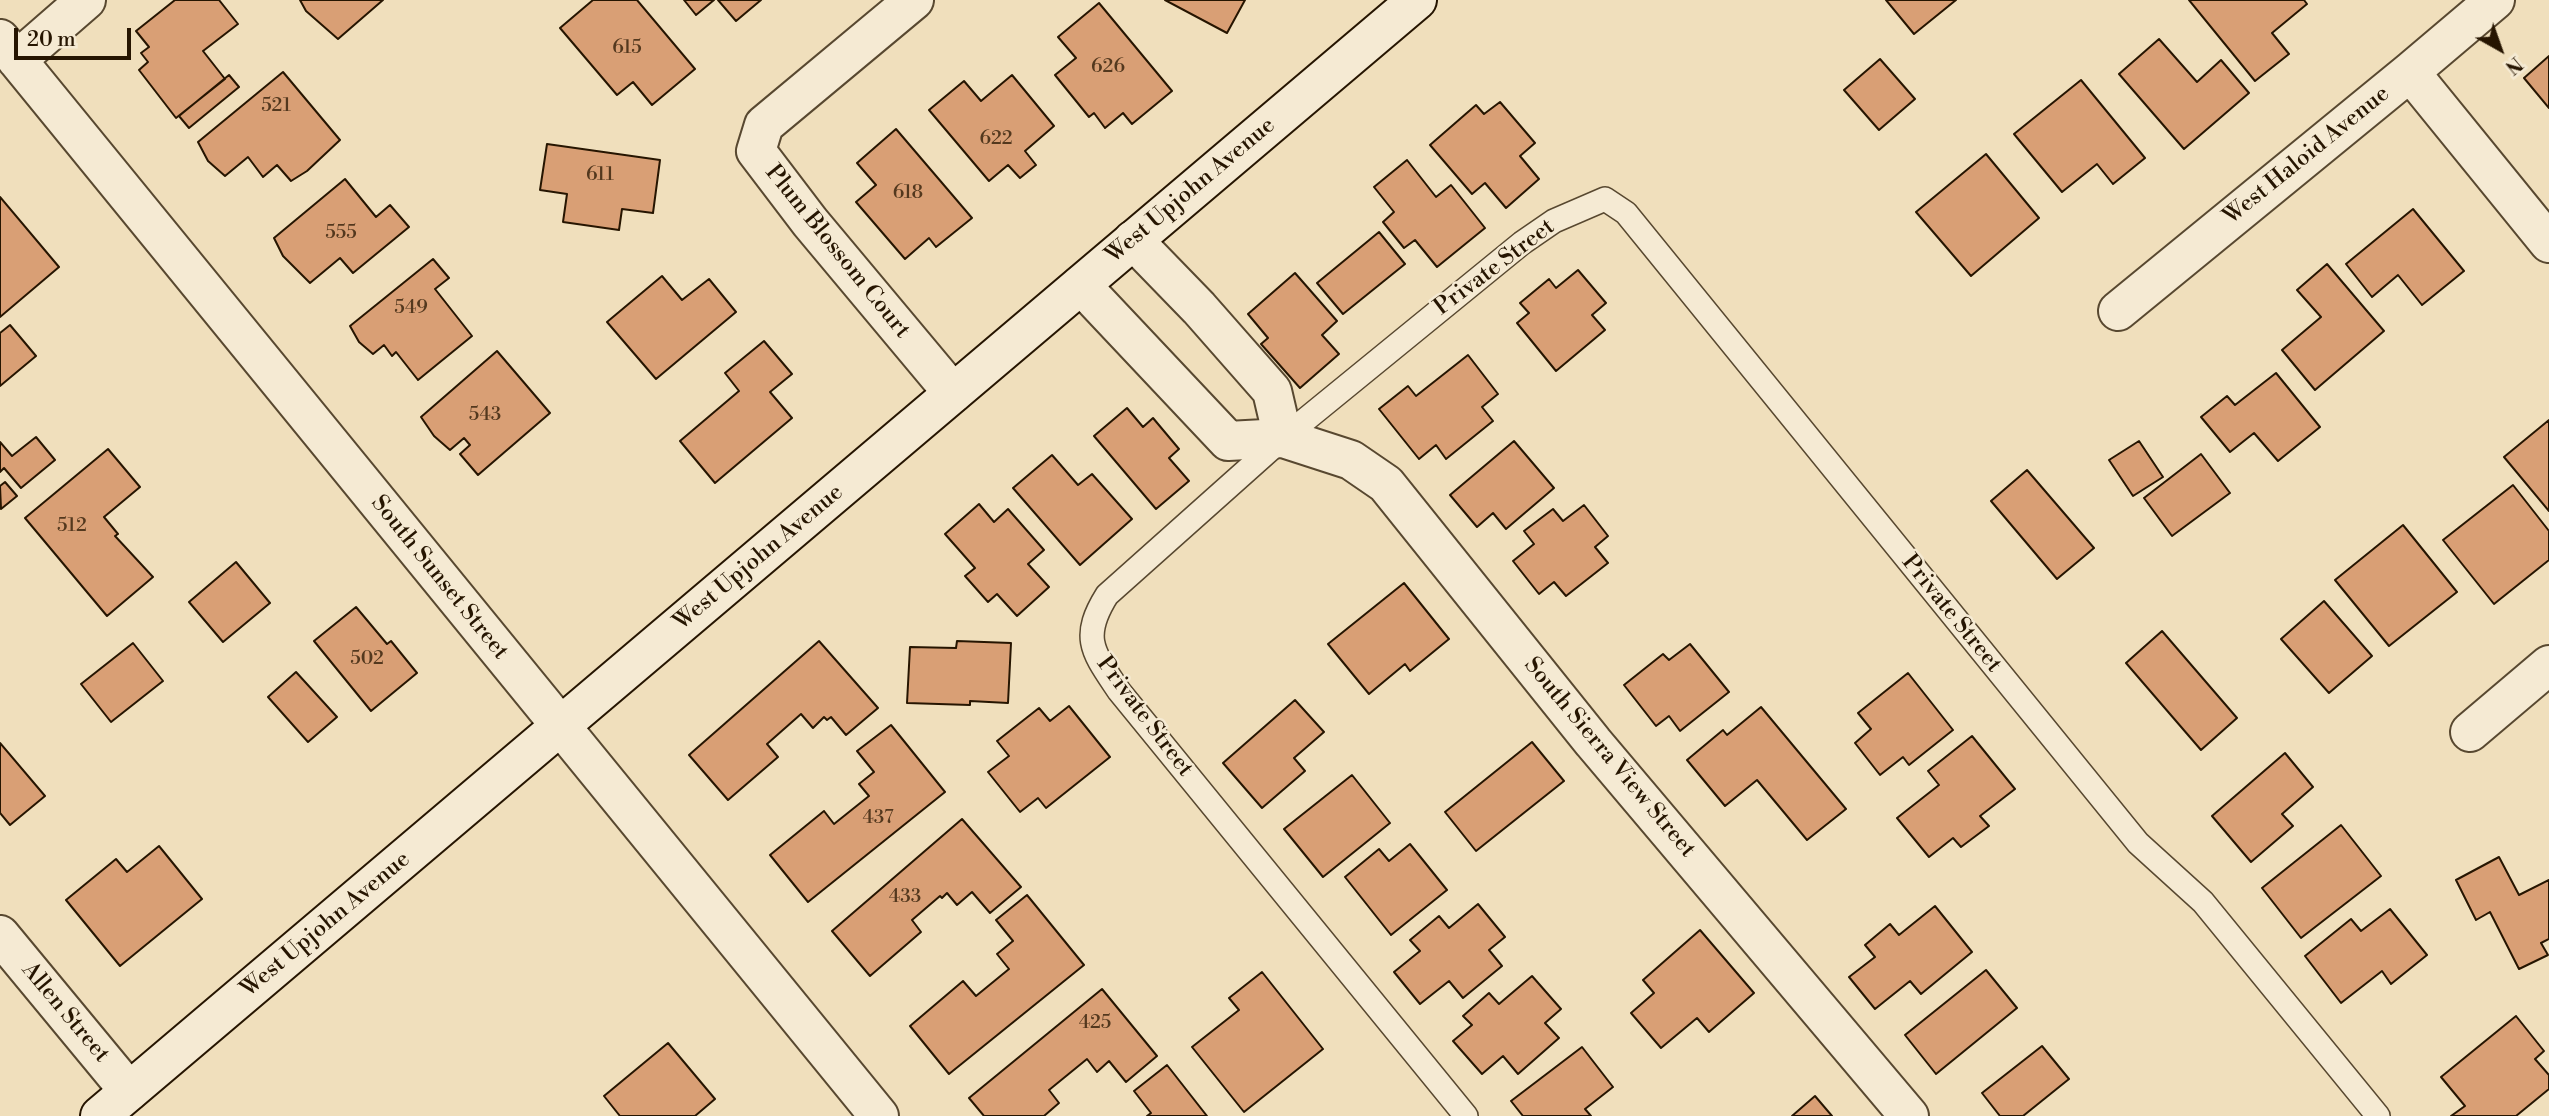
<!DOCTYPE html>
<style>
body{margin:0}
#map{position:relative;width:2549px;height:1116px;overflow:hidden;background:#f0dfbc;font-family:"Libre Bodoni",serif}
canvas{display:block}
.north{position:absolute;left:2465px;top:14px;width:70px;height:70px;-webkit-text-stroke:5px #f5ead3;paint-order:stroke;rotate:140deg;font-size:19px;font-weight:700;line-height:28px;text-align:center;color:#261501}
.north::after{content:'';display:block;margin:auto;width:24px;height:32px;background:#261501;clip-path:polygon(50% 0,100% 100%,50% 72%,0 100%)}
.scale{position:absolute;left:14px;top:28px;width:117px;height:32px;box-sizing:border-box;border:4px solid #261501;border-top:0;padding-left:9px;font-size:21px;line-height:24px;white-space:nowrap;color:#261501;-webkit-text-stroke:5px #f5ead3;paint-order:stroke}
</style>
<div id="map">
<canvas width="2549" height="1116"></canvas>
<div class="north">N</div>
<div class="scale">20 m</div>
</div>
<script>
const ctx = document.querySelector('canvas').getContext('2d');
ctx.lineJoin = 'round';
function paint(path, color) { ctx.fillStyle = color; ctx.fill(path, 'evenodd'); }
function stroke(path, color, width, dash) { ctx.strokeStyle = color; ctx.lineWidth = width; ctx.lineCap = dash ? 'butt' : 'round'; ctx.setLineDash(dash || []); ctx.stroke(path); }
function drawText(font, color, halo, rows, align = 'center') {
  ctx.font = font + ' "Libre Bodoni",serif'; ctx.lineWidth = 5; ctx.setLineDash([]); ctx.textBaseline = 'middle'; ctx.strokeStyle = halo; ctx.fillStyle = color; for (const [text, x, y, turn = 0] of rows) {
    ctx.save(); ctx.translate(x, y); ctx.rotate((+turn || 0) * Math.PI / 180); ctx.textAlign = isNaN(turn) ? turn : align; if (halo) ctx.strokeText(text, 0, 0); ctx.fillText(text, 0, 0); ctx.restore();
  }
}
const building = new Path2D(`
 M175,0H219L238,24L203,51L225,79L176,118L139,70L148,62L141,53L149,47L136,31Z
 M300,0H383L338,39L306,11Z
 M593,0H637L695,69L652,105L633,82L617,95L560,28Z
 M684,0H714L696,15Z
 M718,0H761L736,21Z
 M1165,0H1245L1227,33Z
 M1886,0H1956L1914,34Z
 M2189,0H2304L2307,4L2272,33L2289,54L2255,81Z
 M1099,3L1172,91L1132,124L1123,113L1105,128L1094,113L1089,117L1055,75L1076,58L1058,37Z
 M2159,39L2197,82L2221,60L2249,93L2184,149L2119,74Z
 M2549,56V108L2524,78Z
 M1880,59L1915,99L1879,130L1844,90Z
 M283,72L340,140L307,171L291,181L277,165L263,177L248,157L225,176L208,161L198,142Z
 M229,75L239,87L189,128L179,116Z
 M1012,75L1054,126L1025,151L1036,165L1020,178L1008,165L989,181L929,110L964,81L981,101Z
 M2081,80L2145,158L2113,184L2097,164L2062,192L2014,134Z
 M1500,102L1535,143L1520,156L1539,179L1506,208L1485,183L1472,194L1430,145L1476,105L1484,114Z
 M896,129L972,218L936,247L929,238L905,259L856,202L876,185L857,163Z
 M547,144L660,160L653,213L622,209L619,230L563,222L567,194L540,190Z
 M1986,154L2039,218L1971,276L1916,212Z
 M1407,160L1436,197L1451,185L1485,228L1437,267L1415,240L1404,248L1383,222L1394,212L1374,187Z
 M345,179L376,217L390,205L409,227L353,273L340,258L310,283L283,256L274,238Z
 M0,197L59,267L0,317Z
 M2413,209L2464,271L2422,305L2398,275L2372,297L2346,264Z
 M1379,232L1405,264L1343,314L1317,283Z
 M433,259L449,278L435,289L472,336L418,380L396,352L392,356L384,345L373,354L359,342L350,326Z
 M2327,264L2384,331L2315,390L2282,350L2321,317L2297,290Z
 M1578,270L1606,303L1592,315L1605,330L1556,371L1517,323L1529,313L1520,303L1549,279L1556,288Z
 M1295,273L1337,321L1322,335L1339,354L1300,388L1261,344L1268,338L1248,314Z
 M662,276L682,300L709,279L736,312L656,379L607,322Z
 M10,325L36,356L0,386V333Z
 M764,341L792,374L770,392L792,418L715,483L680,441L739,391L725,373Z
 M497,351L550,413L478,475L460,454L470,445L464,438L450,450L434,436L421,417Z
 M1468,355L1498,394L1482,407L1493,421L1446,459L1436,445L1419,459L1379,409L1408,386L1416,396Z
 M2276,373L2320,427L2278,461L2254,433L2230,452L2201,417L2227,396L2235,405Z
 M1127,408L1143,427L1153,418L1179,449L1169,458L1189,481L1156,509L1094,436Z
 M2549,420V511L2504,457Z
 M36,437L55,460L21,488L4,468L0,472V442L12,456Z
 M1514,441L1554,488L1506,529L1493,513L1477,527L1450,495Z
 M2139,441L2163,477L2133,496L2109,460Z
 M108,449L140,487L104,517L118,534L115,536L153,577L107,616L25,518Z
 M2201,454L2230,493L2172,536L2144,498Z
 M1052,455L1078,485L1092,474L1132,519L1080,565L1013,488Z
 M2027,470L2094,548L2057,579L1991,501Z
 M5,482L17,496L1,509L0,486Z
 M2513,485L2549,531V560L2494,604L2443,540Z
 M979,504L994,522L1008,509L1044,550L1028,564L1049,587L1017,616L997,594L988,602L965,576L975,568L945,534Z
 M1584,505L1608,536L1595,547L1608,563L1566,596L1554,582L1539,594L1513,561L1534,544L1524,531L1553,509L1563,521Z
 M2403,525L2457,592L2389,646L2335,580Z
 M236,562L270,603L223,642L189,602Z
 M1404,583L1449,639L1410,671L1405,664L1369,694L1328,644Z
 M2324,601L2372,656L2329,693L2281,639Z
 M356,607L387,644L391,641L417,673L371,711L314,641Z
 M2162,631L2237,718L2201,750L2126,663Z
 M819,641L878,708L846,735L831,717L827,720L824,717L813,728L801,714L767,744L778,757L728,800L689,755Z
 M957,641L1011,643L1008,703L970,701V705L907,703L910,647L956,648Z
 M133,643L163,681L111,722L81,684Z
 M1690,644L1729,692L1680,731L1669,716L1656,726L1624,685L1663,654L1669,660Z
 M296,672L337,717L308,742L268,697Z
 M1908,673L1953,730L1909,765L1903,757L1880,775L1855,743L1871,729L1858,713Z
 M1295,700L1324,732L1294,758L1305,771L1262,808L1223,763Z
 M1069,706L1110,757L1046,808L1038,798L1020,812L988,772L1009,756L997,741L1039,708L1050,721Z
 M1761,707L1846,809L1807,840L1757,780L1725,806L1687,760L1723,730L1727,735Z
 M891,725L945,792L808,902L770,855L824,811L834,824L869,796L859,784L874,772L857,751Z
 M1972,736L2015,789L1980,816L1989,826L1961,847L1953,838L1929,857L1897,818L1939,785L1928,771Z
 M1532,742L1564,781L1476,851L1445,812Z
 M0,743L45,796L10,825L0,813Z
 M2285,753L2313,787L2282,814L2293,826L2251,862L2212,816Z
 M1352,775L1390,823L1323,877L1284,829Z
 M962,819L1021,887L990,913L972,892L957,905L947,893L942,898L940,896L912,920L921,932L870,976L832,931Z
 M2341,825L2381,876L2301,938L2262,888Z
 M1410,844L1447,890L1391,935L1345,877L1379,849L1389,861Z
 M159,846L202,899L120,966L66,900L116,859L127,872Z
 M2499,857L2519,895L2549,880V939L2541,943L2548,955L2519,969L2490,912L2476,920L2456,880Z
 M1027,895L1084,965L949,1074L910,1026L963,981L976,996L1009,969L997,954L1013,941L996,920Z
 M1478,904L1505,937L1489,950L1502,966L1463,998L1449,981L1420,1004L1394,972L1420,951L1410,940L1439,916L1449,928Z
 M1935,906L1972,952L1921,994L1910,981L1875,1009L1849,977L1875,957L1865,945L1890,924L1899,935Z
 M2390,909L2427,955L2391,984L2382,971L2341,1003L2305,956L2351,919L2361,931Z
 M1700,930L1754,993L1709,1032L1697,1018L1661,1048L1631,1013L1654,993L1643,980Z
 M1986,970L2017,1008L1936,1074L1905,1035Z
 M1262,972L1323,1049L1244,1112L1192,1047L1239,1010L1229,998Z
 M1532,976L1561,1009L1545,1023L1559,1038L1518,1074L1503,1056L1482,1074L1453,1041L1472,1025L1463,1016L1489,993L1499,1004Z
 M1102,989L1157,1056L1126,1082L1109,1061L1097,1072L1087,1059L1049,1090L1059,1103L1044,1116H984L969,1098Z
 M2516,1016L2544,1051L2535,1059L2549,1075V1089L2516,1116H2451L2465,1106L2441,1077Z
 M668,1043L715,1099L695,1116H620L604,1096Z
 M2042,1046L2069,1079L2023,1116H2000L1982,1093Z
 M1582,1047L1613,1087L1585,1109L1591,1116H1523L1511,1101Z
 M1167,1065L1207,1116H1147L1151,1113L1134,1091Z
 M1815,1096L1832,1116H1792Z`);
const lane = new Path2D(`
 M1466,1116L1119,691C1093,652 1080,638 1107,595L1283,438L1522,243L1554,221L1605,199L1626,213L2138,843L2203,902L2378,1116`);
const street = new Path2D(`
 M914,0L764,125L756,151L810,222L953,393
 M0,39L879,1116
 M17,60L86,0
 M2410,72L2549,243
 M1133,240L1199,308L1272,391L1283,438
 M1081,285L1228,441L1283,438L1351,460L1386,484L1593,742L1909,1116
 M2118,311L2410,72L2495,0
 M2470,732L2549,665
 M0,935L129,1091`);
const secondary = new Path2D(`
 M100,1116L1417,0`);
const numberNames = [
 ["615",627,48],
 ["626",1108,67],
 ["521",276,106],
 ["622",996,139],
 ["611",600,175],
 ["618",908,193],
 ["555",341,233],
 ["549",411,308],
 ["543",485,415],
 ["512",72,526],
 ["502",367,659],
 ["437",878,818],
 ["433",905,897],
 ["425",1095,1023]
];
const streetNames = [
 ["West Haloid Avenue",2307,156,-39],
 ["West Upjohn Avenue",1191,191,-40],
 ["Plum Blossom Court",837,252,51],
 ["Private Street",1495,268,-37],
 ["West Upjohn Avenue",759,558,-40],
 ["South Sunset Street",439,578,51],
 ["Private Street",1951,614,51],
 ["Private Street",1144,717,53],
 ["South Sierra View Street",1609,758,50],
 ["West Upjohn Avenue",326,925,-40],
 ["Allen Street",65,1013,50]
];
paint(building, '#d99f75');
stroke(building, '#261501', 2);
stroke(lane, '#584830', 26);
stroke(street, '#584830', 42);
stroke(secondary, '#261501', 42);
stroke(lane, '#f5ead3', 23);
stroke(street, '#f5ead3', 38);
stroke(secondary, '#f5ead3', 38);
drawText('19px', '#53381e', null, numberNames);
drawText('23px', '#261501', '#f5ead3', streetNames);
</script>
